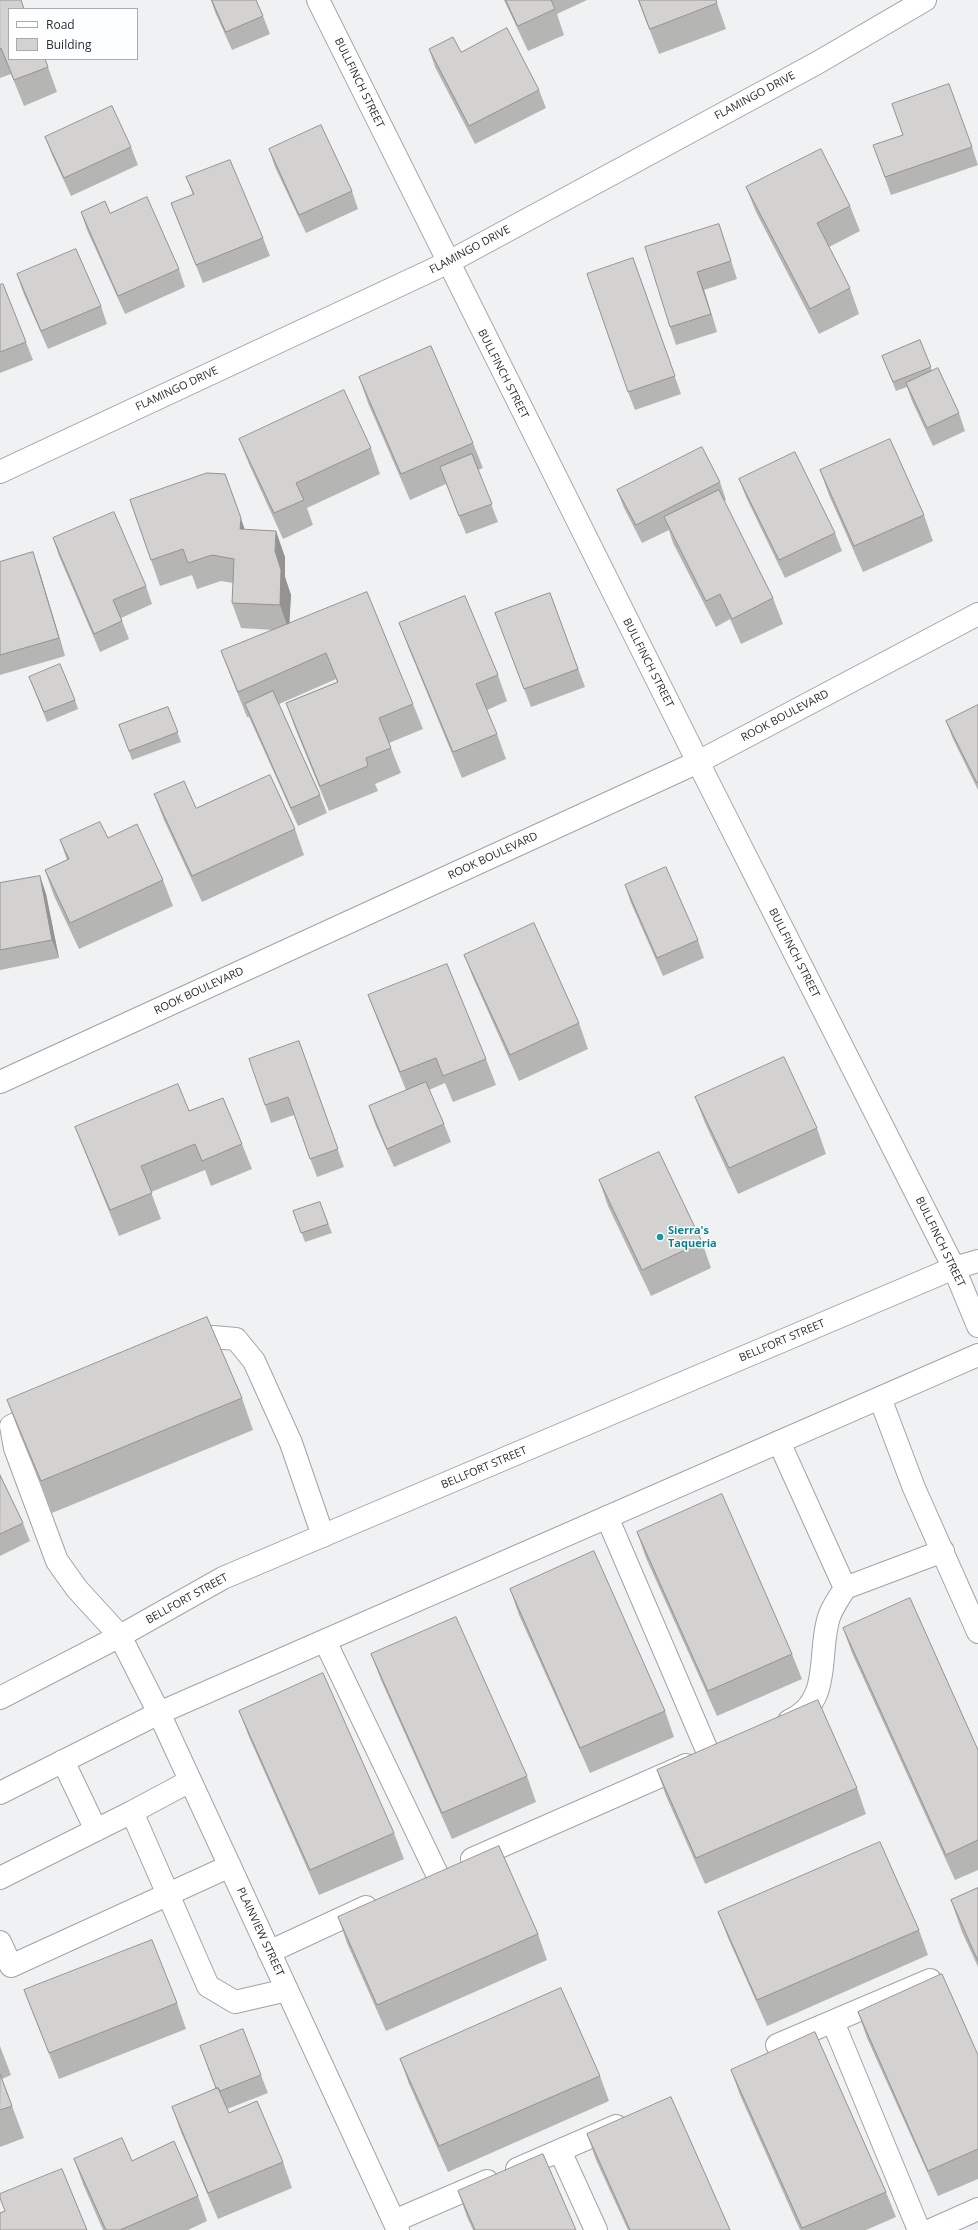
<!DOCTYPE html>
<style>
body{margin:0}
#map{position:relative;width:978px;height:2230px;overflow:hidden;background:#f0f1f2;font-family:"Open Sans",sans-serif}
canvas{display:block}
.legend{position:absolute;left:8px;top:8px;width:130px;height:52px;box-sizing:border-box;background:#fdfeff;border:1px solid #aaaaab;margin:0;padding:5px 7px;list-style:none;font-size:12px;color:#2d2d2e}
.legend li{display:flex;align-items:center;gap:8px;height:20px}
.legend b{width:20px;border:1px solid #aaaaab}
</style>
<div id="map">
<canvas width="978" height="2230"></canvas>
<ul class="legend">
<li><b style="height:5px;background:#fff"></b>Road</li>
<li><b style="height:11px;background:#d3d2d1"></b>Building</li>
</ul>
</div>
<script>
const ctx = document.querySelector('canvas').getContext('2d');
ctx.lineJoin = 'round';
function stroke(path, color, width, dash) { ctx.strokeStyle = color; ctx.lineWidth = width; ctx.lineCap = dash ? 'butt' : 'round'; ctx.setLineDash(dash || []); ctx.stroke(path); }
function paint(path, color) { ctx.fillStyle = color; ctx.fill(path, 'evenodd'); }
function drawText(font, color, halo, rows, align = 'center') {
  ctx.font = font + ' "Open Sans",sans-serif'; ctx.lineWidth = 3; ctx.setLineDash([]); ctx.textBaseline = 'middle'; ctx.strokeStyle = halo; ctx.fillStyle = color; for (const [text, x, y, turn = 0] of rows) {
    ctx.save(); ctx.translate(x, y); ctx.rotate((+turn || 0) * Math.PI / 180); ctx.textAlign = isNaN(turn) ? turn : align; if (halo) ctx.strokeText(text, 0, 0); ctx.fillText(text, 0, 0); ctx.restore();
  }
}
const minor = new Path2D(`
 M318,0L698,762L954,1268L978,1326
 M0,472L447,263L817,63L925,0
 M0,1082L698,762L978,614
 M188,1347L213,1337L236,1339L254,1361L291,1443L323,1536
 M880,1398L914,1488L978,1632
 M43,1411L11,1426L15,1448L57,1561L77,1589L120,1636L159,1713L398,2230
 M779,1442L845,1588L943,1551
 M607,1517L709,1755
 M325,1641L437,1874
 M789,1721C833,1702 817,1653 829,1617C832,1607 840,1597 845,1588
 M63,1761L96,1830
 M132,1812L190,1781
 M472,1859L686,1765
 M0,1878L132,1812L208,1986L235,2002L287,1990
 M0,1942L11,1966L230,1866
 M269,1952L366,1907
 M833,2022L919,2230
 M777,2045L930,1980
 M560,2151L596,2230
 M517,2169L616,2126
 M394,2221L487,2181
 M931,2230L978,2209`);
const major = new Path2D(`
 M0,1698L120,1636L223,1578L954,1268L978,1261
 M0,1793L159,1713L978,1355`);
const wall = new Path2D(`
 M0,0L48,67L57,92L24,106L11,74L0,78Z
 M211,0H256L263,16L270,34L232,50L215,12Z
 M504,0H587L557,14L564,35L528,51Z
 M638,0H716L726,29L659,54Z
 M429,49L539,90L546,108L475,144L435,67Z
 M45,137L131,147L138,165L71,196L52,155Z
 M873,145L972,147L978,165L891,195Z
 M269,149L352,191L358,209L306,233L275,167Z
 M186,177L263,238L270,256L203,283L178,221L171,203L193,195Z
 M746,187L850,206L860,231L829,247L850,288L859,314L819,334L756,212Z
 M81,212L110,213L179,269L185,287L125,314L87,230Z
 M719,224L725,242L737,279L704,290L717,332L676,345L670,327Z
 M633,258L681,394L635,410L628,392Z
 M17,274L101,306L107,324L48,349L23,292Z
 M0,285L26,342L33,360L0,373Z
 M920,340L932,371L959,413L965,431L933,446L912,401L907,387L896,391L882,356Z
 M359,377L473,443L483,468L478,470L498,522L466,534L446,484L410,500L368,403Z
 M239,439L371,448L380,474L307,508L313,525L283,539L249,464Z
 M820,470L924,515L933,541L863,572L829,495Z
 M739,479L835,533L842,551L785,578L746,497Z
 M720,482L726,500L724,501L773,598L783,624L741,644L730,619L716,627L673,543L669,530L642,543L624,508L617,490Z
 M130,500L245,530L285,557V577L291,595L289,623L413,704L423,729L389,743L401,773L375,784L378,791L329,811L295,728L286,703L337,682L336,679L279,704L320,795L327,813L298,826L249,717H247L231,677L221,651L273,630L241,628L232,603L233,583L221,581L197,589L192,575L160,586Z
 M53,538L146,586L152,604L121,618L129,639L100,652L59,556Z
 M33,552L39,570L65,656L0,675V562Z
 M550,593L585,687L531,707L495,613Z
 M399,623L498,675L507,701L487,710L497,734L506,759L462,778L409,649Z
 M29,677L75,700L78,709L47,722Z
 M978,705V790L953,739L946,721Z
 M168,707L181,742L132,760L119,725Z
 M154,794L196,808L295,829L304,855L202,902L164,820Z
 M108,838L163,880L173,906L79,949L54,896L45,870L67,860L60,840Z
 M40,876L46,894L59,958L0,970V883Z
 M625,885L698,940L704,958L663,976L631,903Z
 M464,955L579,1023L588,1049L519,1081L474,980Z
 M368,995L486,1059L496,1085L453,1102L445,1083L429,1090L444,1124L451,1142L394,1167L375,1124L369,1106L406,1090L378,1021Z
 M299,1041L344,1167L317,1177L294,1115L271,1123L265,1105Z
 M695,1097L817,1128L826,1154L738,1194L705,1123Z
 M189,1111L242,1144L252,1169L211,1186L205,1170L151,1192L161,1219L119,1236L85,1152L75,1127Z
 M599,1180L702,1242L711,1268L651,1296L608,1206Z
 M320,1202L332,1233L305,1242L293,1211Z
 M242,1398L253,1430L52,1513L19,1432L7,1400Z
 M0,1475L23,1523L30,1541L0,1556Z
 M637,1532L792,1654L802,1679L717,1716L646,1558Z
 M510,1589L665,1711L674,1737L590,1773L519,1615Z
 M843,1628L978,1750V1870L955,1880L852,1653Z
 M371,1654L527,1776L536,1802L452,1839L381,1680Z
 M239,1711L394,1833L404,1859L319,1895L249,1737Z
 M657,1770L857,1788L866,1814L705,1884L666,1796Z
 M978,1888V1967L962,1932L951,1900Z
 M718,1912L919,1930L928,1955L767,2026L728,1938Z
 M338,1917L538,1934L547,1960L386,2031L347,1943Z
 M24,1990L177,2003L186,2029L59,2079Z
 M858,2012L978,2055V2179L938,2196L867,2038Z
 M0,2046L11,2075L2,2079L24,2138L0,2147Z
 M200,2046L261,2075L268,2093L227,2109L229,2113L283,2162L292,2188L218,2219L181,2132L172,2107L216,2089Z
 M400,2059L600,2076L609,2101L448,2172L409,2084Z
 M731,2070L886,2192L896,2217L866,2230H800L740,2095Z
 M587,2134L730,2230H628L596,2160Z
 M74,2159L132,2161L198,2196L207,2221L188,2230H103L83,2184Z
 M458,2191L576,2230H473L467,2217Z`);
const shadedWall = new Path2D(`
 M697,272L704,290L717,332Z
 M225,474L250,544L240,529Z
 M276,531L285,557V577L291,595L289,631L280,605L275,551Z
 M33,552L39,570L65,656L59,638Z
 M40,876L46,894L59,958L52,940Z`);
const building = new Path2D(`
 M0,0H21L24,9H9V59H45L48,67L14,80L1,48L0,49Z
 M212,0H256L263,16L226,32Z
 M506,0H551L555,9L518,26Z
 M639,0H716L717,3L650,29Z
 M507,28L539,90L469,126L429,49L453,37L461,52Z
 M949,84L972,147L885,177L873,145L903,135L892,104Z
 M112,106L131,147L64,178L45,137Z
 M321,125L352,191L299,215L269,149Z
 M821,149L850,206L817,223L850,288L810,309L746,187Z
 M230,160L263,238L196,265L171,203L194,194L186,177Z
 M147,197L179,269L118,296L81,212L105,201L110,213Z
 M719,224L731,261L697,272L711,314L670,327L645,247Z
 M76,249L101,306L41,331L17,274Z
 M633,258L675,376L628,392L587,274Z
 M3,284L26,342L0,352V285Z
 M920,340L931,367L893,382L882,356Z
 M431,346L473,443L401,474L359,377Z
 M938,368L959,413L927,428L906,383Z
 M344,390L371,448L296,483L304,500L274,513L239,439Z
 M890,439L924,515L854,546L820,470Z
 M702,447L720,482L636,525L617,490Z
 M795,452L835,533L779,560L739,479Z
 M472,454L492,504L459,516L440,467Z
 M207,473L225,474L241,518L240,529L276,531L275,551L281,570L280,605L232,603L234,559L212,555L188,563L183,549L151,560L130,500Z
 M719,490L773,598L732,619L720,594L706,601L664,517Z
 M114,512L146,586L113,600L122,621L94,634L53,538Z
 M33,552L59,638L0,655V562Z
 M367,592L413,704L379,718L391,748L366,758L368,766L320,786L286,703L338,682L326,653L238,692L221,651Z
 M550,593L578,669L524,689L495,613Z
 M465,596L498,675L476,684L497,734L453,752L399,623Z
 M60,664L75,700L44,712L29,677Z
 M273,691L320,795L291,808L245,704Z
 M978,705V782L977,783L946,721Z
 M168,707L178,732L129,751L119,725Z
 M270,775L295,829L192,876L154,794L184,781L196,808Z
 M100,822L108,838L137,824L163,880L70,923L45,870L69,859L60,840Z
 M666,867L698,940L657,958L625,885Z
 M40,876L52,940L0,950V883Z
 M534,923L579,1023L510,1055L464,955Z
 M447,964L486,1059L443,1076L436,1058L400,1072L368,995Z
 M299,1041L338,1149L310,1159L288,1097L265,1105L249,1059Z
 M784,1057L817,1128L729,1168L695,1097Z
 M426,1082L444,1124L387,1149L369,1106Z
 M178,1084L189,1111L223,1098L242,1144L202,1161L195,1144L141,1166L152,1193L110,1210L75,1127Z
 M659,1152L702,1242L642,1270L599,1180Z
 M320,1202L328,1224L301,1233L293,1211Z
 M207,1317L242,1398L41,1481L7,1400Z
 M0,1475L23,1523L0,1534Z
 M722,1494L792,1654L708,1691L637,1532Z
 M594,1551L665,1711L580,1748L510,1589Z
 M910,1598L978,1750V1840L946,1855L843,1628Z
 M456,1617L527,1776L442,1813L371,1654Z
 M323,1673L394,1833L310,1870L239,1711Z
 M818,1700L857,1788L696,1858L657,1770Z
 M880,1842L919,1930L757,2000L718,1912Z
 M499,1846L538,1934L377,2005L338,1917Z
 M978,1888V1961L951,1900Z
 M152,1940L177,2003L49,2053L24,1990Z
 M942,1974L978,2055V2149L928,2171L858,2012Z
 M561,1988L600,2076L439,2146L400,2059Z
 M243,2029L261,2075L220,2091L218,2088H216L200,2046Z
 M815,2032L886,2192L802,2228L731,2070Z
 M0,2074L12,2106L0,2110Z
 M218,2088L229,2113L257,2101L283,2162L208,2193L172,2107Z
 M671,2097L730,2230H630L587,2134Z
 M122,2138L132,2161L174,2141L198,2196L120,2230H106L74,2159Z
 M543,2154L576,2230H475L458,2191Z
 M62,2169L87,2230H0V2213L5,2211L0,2198V2194Z`);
const markers = [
 [660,1237,4,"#0f9aa8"]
];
const streetNames = [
 ["BULLFINCH STREET",359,83,64],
 ["FLAMINGO DRIVE",755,96,-28],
 ["FLAMINGO DRIVE",470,250,-28],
 ["BULLFINCH STREET",503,374,63],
 ["FLAMINGO DRIVE",177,389,-25],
 ["BULLFINCH STREET",648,663,63],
 ["ROOK BOULEVARD",785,716,-28],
 ["ROOK BOULEVARD",493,856,-25],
 ["BULLFINCH STREET",794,953,63],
 ["ROOK BOULEVARD",199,991,-25],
 ["BULLFINCH STREET",940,1242,64],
 ["BELLFORT STREET",782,1341,-23],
 ["BELLFORT STREET",484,1468,-23],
 ["BELLFORT STREET",187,1599,-29],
 ["PLAINVIEW STREET",260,1932,65]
];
const cultureNames = [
 ["Sierra's",668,1231],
 ["Taqueria",668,1244]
];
stroke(minor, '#a2a3a4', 24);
stroke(major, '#a2a3a4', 24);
stroke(minor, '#fff', 22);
stroke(major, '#fff', 22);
paint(wall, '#b5b5b4');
paint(shadedWall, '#949392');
paint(building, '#d3d2d1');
stroke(building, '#949392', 1);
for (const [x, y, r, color] of markers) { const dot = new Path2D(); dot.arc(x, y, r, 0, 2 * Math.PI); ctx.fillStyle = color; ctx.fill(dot); stroke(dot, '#fdfeff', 1.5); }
drawText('11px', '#2d2d2e', '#fdfeff', streetNames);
drawText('bold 11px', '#0d838f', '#fdfeff', cultureNames, 'left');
</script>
